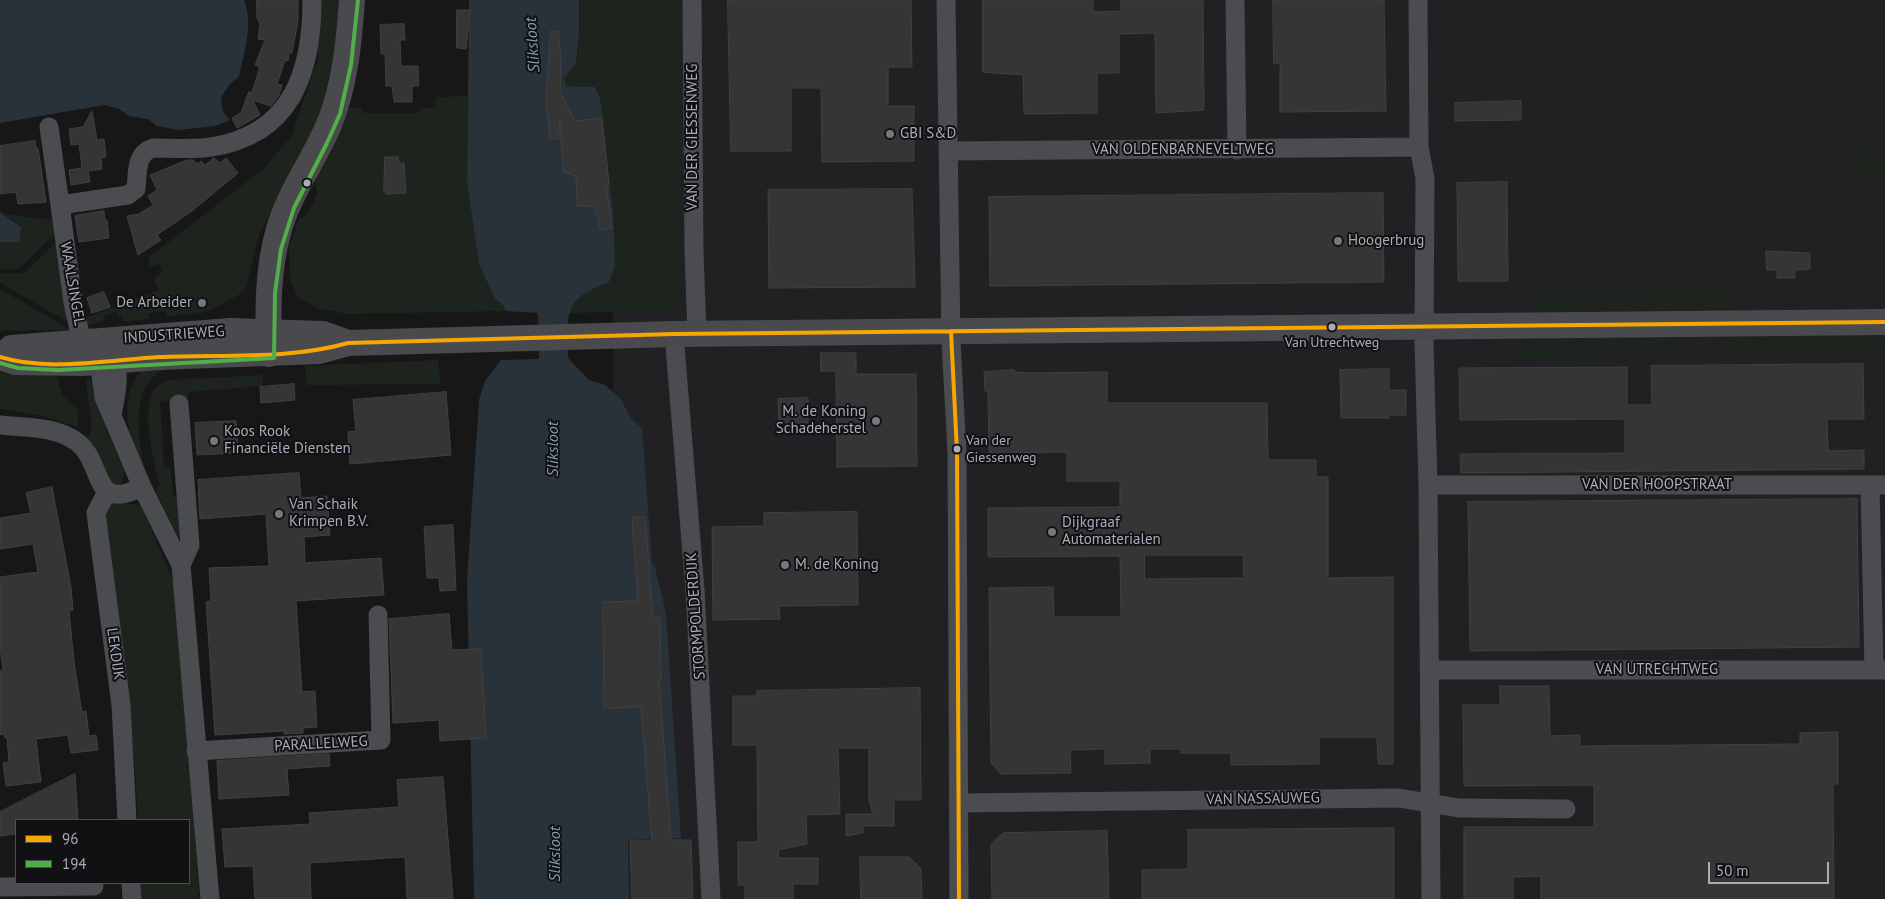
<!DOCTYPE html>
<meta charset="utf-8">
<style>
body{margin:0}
#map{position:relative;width:1885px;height:899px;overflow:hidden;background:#171717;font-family:"PT Sans",sans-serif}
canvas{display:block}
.legend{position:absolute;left:15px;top:819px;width:175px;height:65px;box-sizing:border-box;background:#111113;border:1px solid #4d4f55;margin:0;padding:6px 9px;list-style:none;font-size:15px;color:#a8adb8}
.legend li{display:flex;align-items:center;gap:10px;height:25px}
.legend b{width:25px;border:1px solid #4d4f55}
.scale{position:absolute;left:1708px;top:862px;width:121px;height:22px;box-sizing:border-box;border:2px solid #a8adb8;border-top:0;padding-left:6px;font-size:15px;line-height:18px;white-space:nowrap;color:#a8adb8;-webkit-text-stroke:4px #111113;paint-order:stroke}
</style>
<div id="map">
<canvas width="1885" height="899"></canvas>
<ul class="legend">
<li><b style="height:6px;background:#f7a600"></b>96</li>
<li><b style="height:6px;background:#50af46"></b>194</li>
</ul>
<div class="scale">50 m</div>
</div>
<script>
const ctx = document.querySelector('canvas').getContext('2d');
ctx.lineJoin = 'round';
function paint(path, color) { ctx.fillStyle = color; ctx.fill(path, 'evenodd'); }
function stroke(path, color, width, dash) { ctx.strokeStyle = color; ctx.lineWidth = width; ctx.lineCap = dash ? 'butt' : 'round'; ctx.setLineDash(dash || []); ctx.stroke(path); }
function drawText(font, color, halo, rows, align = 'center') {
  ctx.font = font + ' "PT Sans",sans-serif'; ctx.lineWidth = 4; ctx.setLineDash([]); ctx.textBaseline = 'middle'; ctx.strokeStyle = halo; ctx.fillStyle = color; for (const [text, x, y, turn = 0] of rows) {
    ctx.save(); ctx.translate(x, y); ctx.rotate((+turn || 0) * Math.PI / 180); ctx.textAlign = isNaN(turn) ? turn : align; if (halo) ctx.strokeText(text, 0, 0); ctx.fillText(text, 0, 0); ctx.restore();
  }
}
const built = new Path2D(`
 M613,0H1885V899H582L616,653L612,219Z`);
const green = new Path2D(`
 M319,0H343L330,98L259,235L246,287L240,294L209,311L167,317L166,311L149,313V319L123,322L122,315L118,316L116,312L104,316L105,320L85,326L82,319L159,290L154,279L162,272L160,264L149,267L148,258L263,169L291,137L319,56L316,46Z
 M579,0H679L684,191L681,300L673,311L568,313C578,295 590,289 609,282L595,87L567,86L564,78L577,62L579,36Z
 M467,96V183L479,264L495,299L502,304L506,311L347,314L320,309L298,298L290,278L289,246L299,220L307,215L317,195L315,180L343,116L349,108L361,107L364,113H419L422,108H435L436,97Z
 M1851,134H1857L1861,156H1885V173L1851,174Z
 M4,214L53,220L55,234L19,269H0V242L20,241L21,226Z
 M58,241L70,323L0,283V273H24Z
 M0,289L71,330L0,331Z
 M1734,291V308L1536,311C1536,303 1535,295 1545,293Z
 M1877,338L1885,344V355L1736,356L1727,353L1724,339Z
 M1686,339V357L1514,359L1513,340Z
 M438,360L441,384L307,385L305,366Z
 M258,364L164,370C131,385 139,429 142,459L139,460C127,431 118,391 145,368Z
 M0,368L55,371L62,394L78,410V427L43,416L0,409Z
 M263,375V386L188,392V399L160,401L164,468H171L173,497H179L180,530L178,537L156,492L160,484C153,463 142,411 153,392C157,386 162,383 168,380Z
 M88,377L96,387L107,432L125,471L121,484L113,487L86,443L92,427L86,384Z
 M119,502L141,506L179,595L199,899H142L141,883H189V820H138L134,757L102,513L105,504Z`);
const water = new Path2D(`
 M0,0H244C254,23 244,54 239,77L231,83L221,97L223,112L230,120L216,126L178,130L157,126L148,119L129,116L119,109L104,105L0,123Z
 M469,0H579V36L576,63L564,78L567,86L595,87L600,99L613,213L615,266L609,282C561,300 568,314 568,358L589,380L605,385L621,399L631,419L642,428L652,563L655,568L666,613L681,838L628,840L629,899H474L467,579L479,400L485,381L501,360L539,359L538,313L506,311L502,304L495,299L479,264L467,183Z
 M0,212L21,227L20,242H0Z`);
const building = new Path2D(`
 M257,0H298V21L292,53H289L288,61L285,60L277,84L282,85L279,95L271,106L253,100L260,115L237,128L232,118L241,113L249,91L251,95L260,67L255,65L265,40L258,39L260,24L257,18Z
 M728,0H911L912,67H888V106H914V161L822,162L821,88H791V151H731Z
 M983,0H1093V12L1121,11V0H1203L1204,110L1156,113L1155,33L1119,34V73H1097V113L1024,114L1023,75L983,72Z
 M1273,0H1384L1386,111L1280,112V63L1274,64Z
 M457,10H470L466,49L457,48Z
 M404,24L405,40H400L401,66H418L419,86H412V102H394L392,86H386L385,54H381L380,25Z
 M551,31H558L561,62L560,92L575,121L602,118L609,184H606L612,228L600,230L595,206H577L576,176L564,172L563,168L560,120L558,138L550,139L546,102Z
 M1521,101V120L1455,121V103Z
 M92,111L97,140L104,139L106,157L101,158L102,169L88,171L90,182L71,185L69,170L82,168L79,144L71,145L69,129L83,127Z
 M35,141L36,148H38L46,202L18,204L16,192L0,194V146Z
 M385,157H398L399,163H404L406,193L386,194L384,190Z
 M214,158L220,163L226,158L238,173L192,211L157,235L161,240L138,255L127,216L139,214L153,205L148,196L157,190L150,175L187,160H193L198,164L201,161L205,165Z
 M1507,182L1508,281H1458L1457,183Z
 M912,189L915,287L769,288L768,190Z
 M1383,193L1384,282L990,286L989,197Z
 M104,211L105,220H107L109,238L79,242L75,216Z
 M1766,251L1810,253V269L1795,270V278H1777V270H1767Z
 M104,292L110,307L92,313L87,298Z
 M821,353H856V374H916L917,466L837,467L836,371H821Z
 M1863,364L1864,419H1827L1828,451L1864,450V469L1461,473L1460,454L1625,453V419L1460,420L1459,368L1627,367V405H1652L1651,366Z
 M1389,369V390H1406V415H1389V418H1341L1340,370Z
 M1014,370L1015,372L1028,373L1107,372V403H1267L1268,460H1316V477H1328V578L1393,577V764H1378L1377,737H1319V764L1231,765V753H1181V749H1150V763L1105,764V749L1070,750L1071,773L1001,774L991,763L989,588L1053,587L1054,617H1121L1120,556L988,557V508L1120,507V481H1067V452L989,453L988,391H985L984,372ZM1145,555H1243L1244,578L1145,579Z
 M294,384L295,400L261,403L260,387Z
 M446,392L451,455L350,464L348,432L356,431L353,400Z
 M808,398V423L779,424L778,399Z
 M236,421L238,453L197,455L195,423Z
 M299,473L301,498L327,496L330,535L304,537L305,563L381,558L384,595L296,601L302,692L315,691L317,727L303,728V733L284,734V731L215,735L206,602L211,601L209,568L269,566L266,514L200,519L198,480Z
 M52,487L71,587L73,610L69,611L74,662L82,712L86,711L89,736L96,735L98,750L71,753L68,735L36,739L41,782L6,786L3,763L9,762L7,737L5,738L4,734L0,735V671L3,670L0,647V577L38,572L33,544L0,549V518L31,513L26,493Z
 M1857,499L1859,647L1470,651L1468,502Z
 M857,512L858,605L779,606L780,619L713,620L712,527L764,526V513Z
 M645,517L653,617L660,616L661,680H659L671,840H691L693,899H632L630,841H652L641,707L604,708L603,602L638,601L632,518Z
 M453,525L456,590L440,591L439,578H427L424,527Z
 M449,614L452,650L481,649L486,738L440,741L439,720L393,723L389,619Z
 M1500,686H1549L1550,736L1580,735V746L1800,744V733L1838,732V784H1833L1834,899H1541V876L1513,877V899H1464V827H1594V785L1464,786L1463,705H1500Z
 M920,688L921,800H894V826H863V833L846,836V814H873L869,800V748H838L840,814L806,815L807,844L778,850L779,858H818V884H793V899H745V885H738V842H758L757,745H733V696H757V691Z
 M329,754L330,766L287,769L289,795L219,799L217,761Z
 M75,774L78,820H16V834L0,836V812Z
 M443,777L453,899H407L405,857L310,863L311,899H255L253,866L225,867L222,829L310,824L309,813L399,807L397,780Z
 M1381,828H1394V899H1142V870L1188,869V830Z
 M1107,831L1109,899H992L991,844L1003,833Z
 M860,857H909L921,869L922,899H861Z`);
const street = new Path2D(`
 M692,0L694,252L697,334
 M946,0L951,342L957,452L959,899
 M1235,0L1237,150
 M1418,0L1419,147L1425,178L1424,343L1428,485L1431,899
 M49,127L60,205
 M948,151L1419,147
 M674,334L695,590L711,899
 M103,349L99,361L104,397L142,487L181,565L210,899
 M111,350C122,369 116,395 112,415
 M82,354L80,334L73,302L60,205L128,195L136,189C138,172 135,154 153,148C172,148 192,150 211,147C291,135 312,73 312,0
 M179,404L190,545L181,565
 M0,425C26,428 56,426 77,442C105,463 90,513 142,487
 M1428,485H1885
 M1870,485L1874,670
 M107,492L96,513L121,705L127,820
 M1429,670H1885
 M196,751L381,740L378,615
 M958,803L1399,798L1459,808L1566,809
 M131,883L132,899
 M0,887L94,886`);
const secondary = new Path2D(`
 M11,348L230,331L323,334L345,342
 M269,354C268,313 267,273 278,233C288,195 312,163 328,127C345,87 349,42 352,0
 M0,357L16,362L83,363L158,357L319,351L348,343L674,334L1885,322`);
const bus1 = new Path2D(`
 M951,331L957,452L959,899
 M0,357C46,372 110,360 159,357C221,354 288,360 348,343L674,334L1885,322`);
const bus2 = new Path2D(`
 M0,363L18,368L58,370L274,358L275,293L281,249L294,208L327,143L340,114L351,65L358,0`);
const markers = [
 [890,134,5,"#757880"],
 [307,183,4.5,"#a8adb8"],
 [1338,241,5,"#757880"],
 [202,303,5,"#757880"],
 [1332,327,4.5,"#a8adb8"],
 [876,421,5,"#757880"],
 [214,441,5,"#757880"],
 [957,449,4.5,"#a8adb8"],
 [279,514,5,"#757880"],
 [1052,532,5,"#757880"],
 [785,565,5,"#757880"]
];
const busNames = [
 ["Van Utrechtweg",1332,343],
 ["Van der",966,441,"left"],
 ["Giessenweg",966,458,"left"]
];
const poiNames = [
 ["GBI S&D",900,134],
 ["Hoogerbrug",1348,241],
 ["De Arbeider",192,303,"right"],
 ["M. de Koning",866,412,"right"],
 ["Schadeherstel",866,429,"right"],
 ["Koos Rook",224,432],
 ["Financiële Diensten",224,449],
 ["Van Schaik",289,505],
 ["Krimpen B.V.",289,522],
 ["Dijkgraaf",1062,523],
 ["Automaterialen",1062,540],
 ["M. de Koning",795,565]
];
const streetNames = [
 ["VAN DER GIESSENWEG",693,137,-90],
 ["VAN OLDENBARNEVELTWEG",1183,150],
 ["WAALSINGEL",72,284,80],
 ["INDUSTRIEWEG",174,335,-4],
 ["VAN DER HOOPSTRAAT",1657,485],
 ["STORMPOLDERDIJK",696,616,-94],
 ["LEKDIJK",115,654,82],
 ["VAN UTRECHTWEG",1657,670],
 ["PARALLELWEG",321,744,-3],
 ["VAN NASSAUWEG",1263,799,-1]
];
const waterNames = [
 ["Sliksloot",533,45,-94],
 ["Sliksloot",553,449,-90],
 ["Sliksloot",555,854,-90]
];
paint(built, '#212123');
paint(green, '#1d241e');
paint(water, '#2a3239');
paint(building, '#353536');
stroke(building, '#3f4043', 1);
stroke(street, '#4b4c50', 19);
stroke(secondary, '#4a4a4e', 26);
stroke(bus1, '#f7a600', 4);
stroke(bus2, '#50af46', 4);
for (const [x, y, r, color] of markers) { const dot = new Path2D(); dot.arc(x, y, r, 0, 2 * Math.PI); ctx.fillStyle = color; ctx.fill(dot); stroke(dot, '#111113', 2); }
drawText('14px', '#a8adb8', '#111113', busNames);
drawText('15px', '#a8adb8', '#111113', poiNames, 'left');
drawText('15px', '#a8adb8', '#111113', streetNames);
drawText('italic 16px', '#7f9bb3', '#111113', waterNames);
</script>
